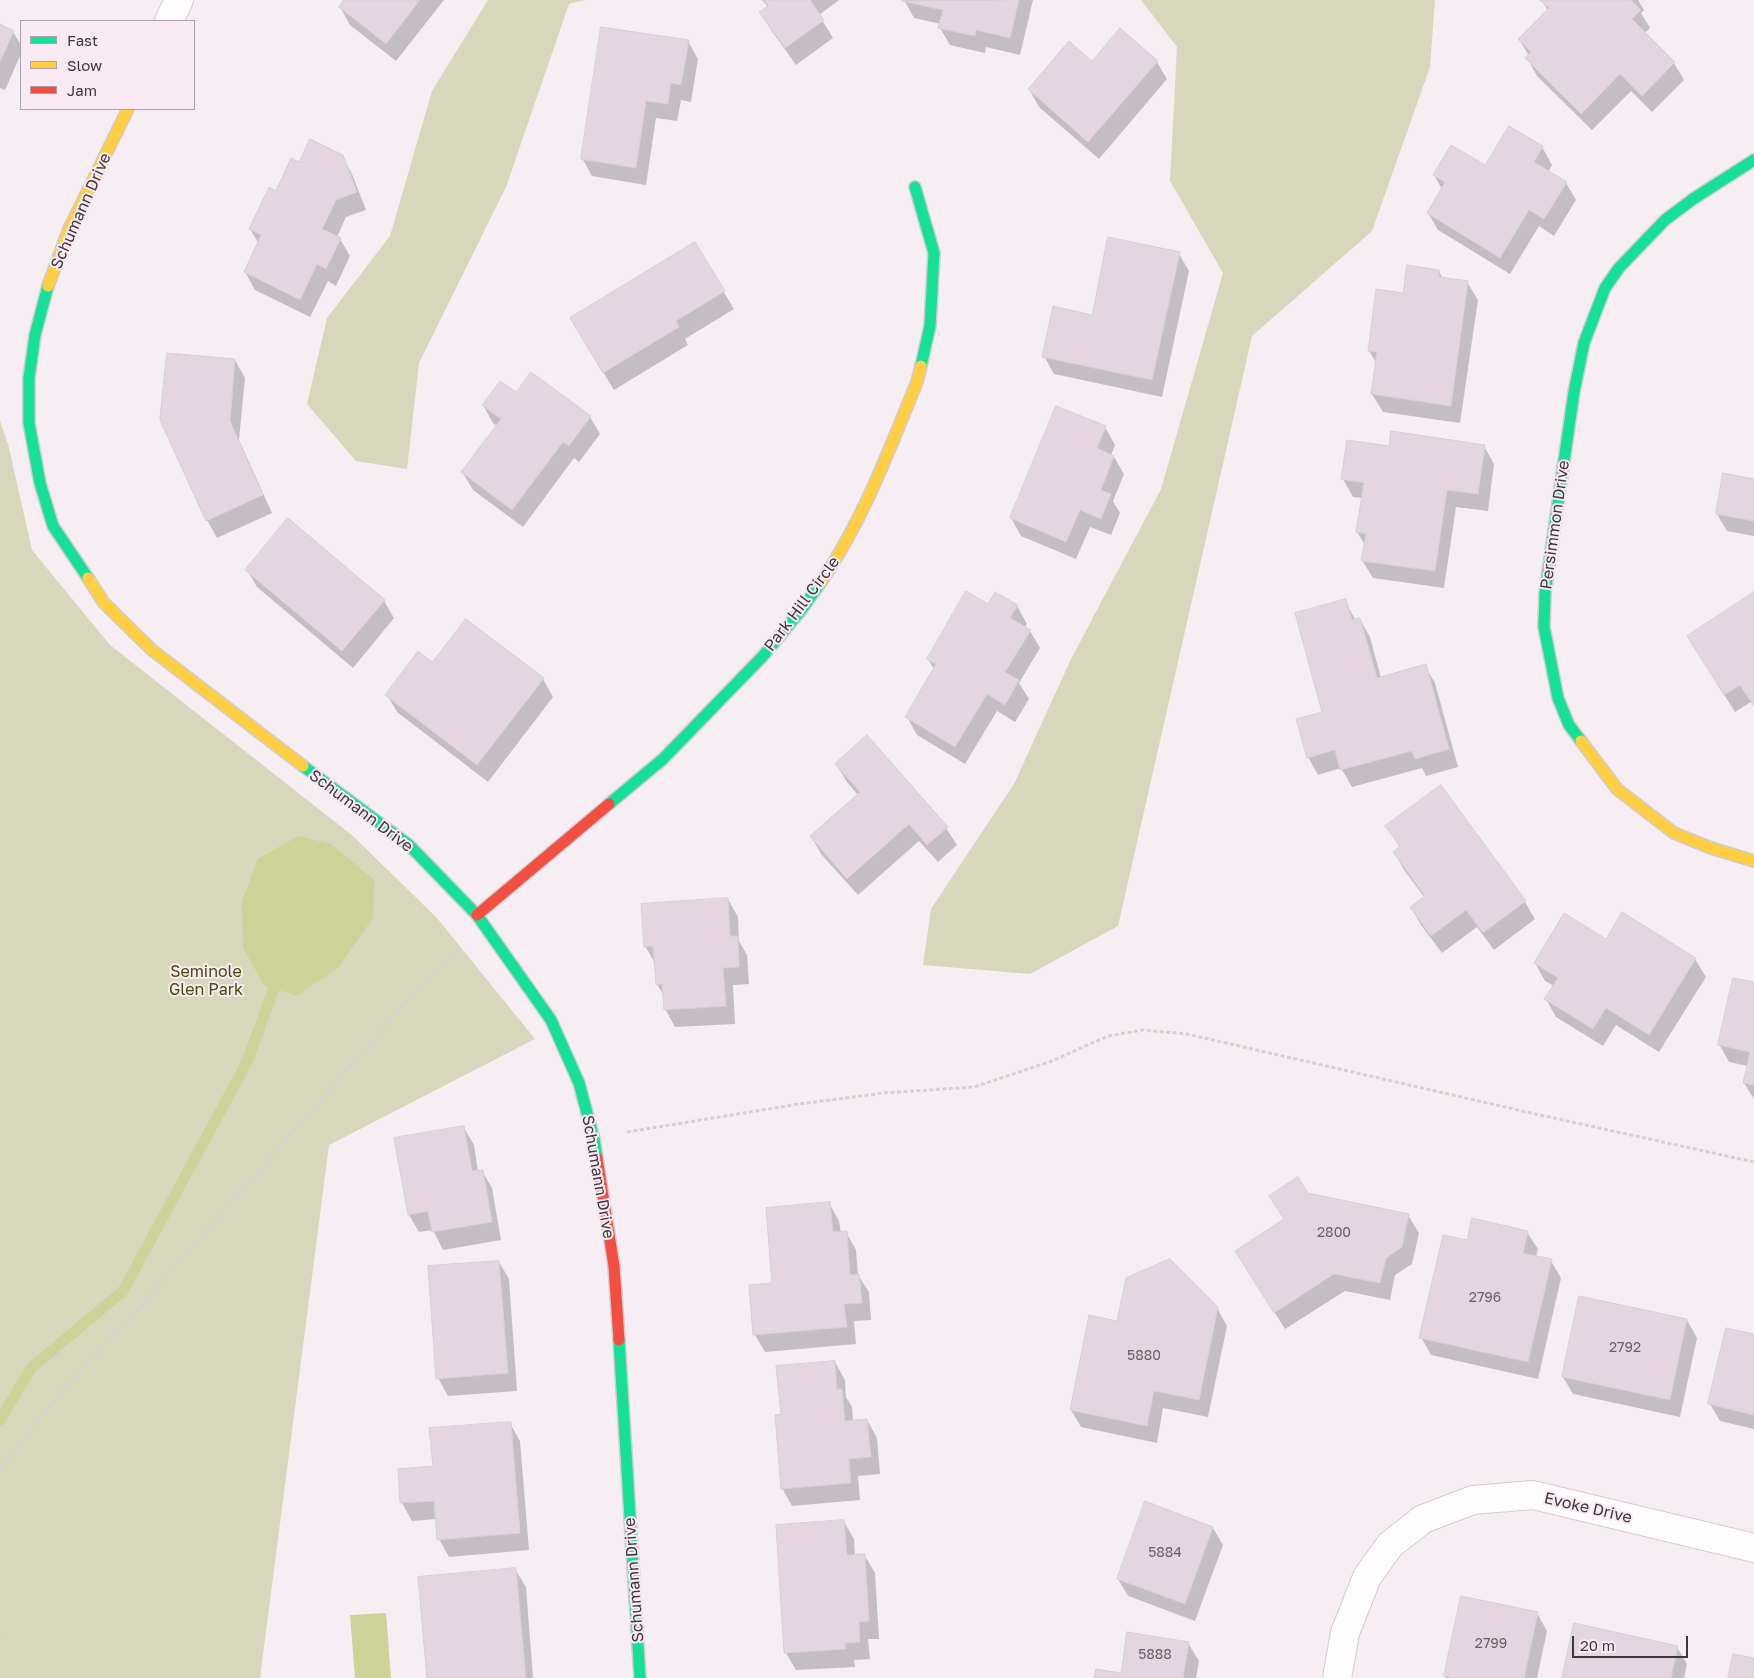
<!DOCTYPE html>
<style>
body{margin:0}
#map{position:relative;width:1754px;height:1678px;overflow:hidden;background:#f6eef3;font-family:"Golos Text",sans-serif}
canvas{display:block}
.legend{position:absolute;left:20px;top:20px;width:175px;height:90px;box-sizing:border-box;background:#faeaf4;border:1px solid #aea2aa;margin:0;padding:6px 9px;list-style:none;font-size:15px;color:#3d373b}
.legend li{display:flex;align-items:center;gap:10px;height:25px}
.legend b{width:25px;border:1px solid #aea2aa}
.scale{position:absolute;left:1572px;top:1636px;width:116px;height:22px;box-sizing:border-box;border:2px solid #3d373b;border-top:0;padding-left:6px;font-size:15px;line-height:18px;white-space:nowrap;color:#3d373b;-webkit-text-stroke:4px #faeaf4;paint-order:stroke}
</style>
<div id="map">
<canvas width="1754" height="1678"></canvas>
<ul class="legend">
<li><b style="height:6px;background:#16e098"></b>Fast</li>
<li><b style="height:6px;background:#ffcf43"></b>Slow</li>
<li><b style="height:6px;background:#f24e42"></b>Jam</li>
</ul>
<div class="scale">20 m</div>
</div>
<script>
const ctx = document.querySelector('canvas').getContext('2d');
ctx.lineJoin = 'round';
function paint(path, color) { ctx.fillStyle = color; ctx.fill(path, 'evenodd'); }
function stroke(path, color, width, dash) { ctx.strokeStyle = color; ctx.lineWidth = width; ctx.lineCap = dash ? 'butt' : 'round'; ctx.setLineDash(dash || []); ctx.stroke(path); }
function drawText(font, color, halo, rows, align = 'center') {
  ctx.font = font + ' "Golos Text",sans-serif'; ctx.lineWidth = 4; ctx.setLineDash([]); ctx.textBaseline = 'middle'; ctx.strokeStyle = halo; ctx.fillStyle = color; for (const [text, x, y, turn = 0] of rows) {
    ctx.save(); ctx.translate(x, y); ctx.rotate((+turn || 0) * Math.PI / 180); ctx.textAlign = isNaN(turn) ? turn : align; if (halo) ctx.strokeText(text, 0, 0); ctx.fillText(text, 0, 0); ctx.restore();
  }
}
const green = new Path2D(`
 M488,0H585L569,4L506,187L419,363L407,469L356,461L307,404L327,318L390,236L432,91Z
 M1141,0H1435L1430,67L1372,231L1252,336L1118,926L1030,974L923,965L931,909L1014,784L1071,659L1161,489L1223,273L1170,181L1177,47Z
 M0,421L8,444L32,550L110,645L353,836L437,918L535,1039L329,1145L260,1678H0Z`);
const water = new Path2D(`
 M298,836L331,844L374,880L373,918L338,968L296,996L264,985L243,948L242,901L258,859Z
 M386,1613L391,1678H355L350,1615Z`);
const shadow = new Path2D(`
 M346,0H444L396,61L350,25L340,7Z
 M762,0H839L819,15L833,38L796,65L771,30L761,13L768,7Z
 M904,0H1033L1020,55L986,47L985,53L950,45L940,28L941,24L914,18Z
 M1542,0H1638L1644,10L1641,13L1650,28L1644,34L1674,63L1684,80L1652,112L1631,91L1592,130L1537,76L1527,58L1529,56L1519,39L1548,11Z
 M0,25L13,32L21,45V54L5,90L0,88Z
 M1120,30L1157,62L1167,79L1099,159L1039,107L1029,89L1092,62Z
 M688,41L698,59L691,102L681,100L677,121L656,118L646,185L592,176L582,158Z
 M1542,147L1552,165L1548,172L1566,183L1576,200L1554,236L1539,226L1510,274L1438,230L1428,213L1442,189L1434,175L1485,167Z
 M342,156L352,174L366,210L346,217L337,237L340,239L350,256L336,286L328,281L310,317L255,290L245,272L259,244L250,229L277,192Z
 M694,243L734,309L685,339L688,345L614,390L581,336Z
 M1179,254L1189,271L1162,397L1054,374L1044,356L1093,317Z
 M1439,271L1443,279L1467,282L1478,300L1460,423L1383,412L1372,394L1377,364L1369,351L1404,294Z
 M235,360L245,378L239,440L272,513L217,538L207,520Z
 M517,394L590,417L600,434L579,462L574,458L523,527L473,490L463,473L497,426L493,423L483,405Z
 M1105,427L1115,445L1111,455L1114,457L1124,474L1113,501L1120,513L1111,535L1090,527L1076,559L1021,536L1011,518Z
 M1484,446L1494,464L1488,511L1456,507L1444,588L1373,578L1362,560L1365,545L1357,532L1363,498L1353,497L1343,479Z
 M1754,480V536L1727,531L1717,514Z
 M247,570L384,601L394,618L353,668L257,587Z
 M1754,594V706L1751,702L1735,712L1688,637Z
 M1345,601L1356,621L1360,620L1370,637L1381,678L1425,666L1435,683L1458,767L1426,776L1422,768L1352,787L1341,768L1318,775L1308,757L1323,713Z
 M989,606H1017L1027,624L1024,628L1030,631L1040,648L1019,683L1029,699L1015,722L997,711L965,764L917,735L907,717L934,669L928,659Z
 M543,679L553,697L488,782L397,712L387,695Z
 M836,764L946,828L957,845L938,862L919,841L858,895L821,854L811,836L858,795L847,782Z
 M1387,826L1525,902L1535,919L1494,950L1477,927L1442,953L1421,925L1411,908L1425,898L1404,870L1394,852L1400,848Z
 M728,899L738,917L739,941L747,955L749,984L733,985L735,1024L675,1027L665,1009V998L657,984L656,965L645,946Z
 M1623,914L1695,959L1706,977L1659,1052L1616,1025L1603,1046L1556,1017L1546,999L1554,986L1545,981L1535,963L1606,941Z
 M1754,984V1099L1744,1083L1748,1066L1729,1062L1719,1044Z
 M464,1128L474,1145L478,1172L482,1171L492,1188L501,1240L443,1250L433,1230L419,1232L409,1215Z
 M1307,1194L1408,1215L1419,1233L1412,1264L1395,1275L1390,1300L1345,1291L1285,1329L1247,1269L1285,1220L1270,1196Z
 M829,1203L839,1221L841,1233L846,1232L856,1250L858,1275L869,1292L871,1320L854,1321L856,1344L765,1352L755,1335Z
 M1527,1232L1538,1249L1536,1257L1551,1261L1561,1278L1538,1379L1431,1355L1421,1337L1468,1241Z
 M499,1262L509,1279L517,1391L448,1396L438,1378Z
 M1217,1308L1227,1326L1208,1417L1163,1408L1157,1443L1081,1427L1071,1410L1118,1323Z
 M1687,1320L1697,1338L1680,1417L1573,1394L1563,1377Z
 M1754,1336V1429L1720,1421L1710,1404Z
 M835,1362L845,1380L846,1397L852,1407L853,1422L867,1420L877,1438L880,1474L858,1476L860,1500L792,1506L782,1488V1415Z
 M510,1423L520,1441L529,1550L449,1557L439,1539L437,1519L412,1521L402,1503L399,1470L434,1467Z
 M844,1522L854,1539L855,1556H865L875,1573L879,1639H868L870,1659L854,1660L855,1667L796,1670L786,1653Z
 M1213,1528L1223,1545L1195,1621L1128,1596L1118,1579Z
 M515,1569L526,1587L533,1678H428Z
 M1537,1613L1547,1631L1537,1678H1446L1445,1676Z
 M1188,1643L1199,1661L1196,1678H1095L1122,1674Z
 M1677,1647L1687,1664L1684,1678H1563Z`);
const stream = new Path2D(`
 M0,1420L31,1368L123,1291L247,1062L274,988`);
const building = new Path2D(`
 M344,0H420L386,44L339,7Z
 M764,0H810L824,20L785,48L759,12L768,6Z
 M1019,0L1010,38L976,30L975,36L938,28L943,10L902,1Z
 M1540,0H1631L1641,10L1632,19L1675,62L1642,96L1620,74L1581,114L1525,58L1531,52L1518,39L1549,8Z
 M0,24L14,31L0,62Z
 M601,27L689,40L681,85L671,83L668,104L646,101L636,168L581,159Z
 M1120,28L1158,61L1088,142L1028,89L1069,41L1092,61Z
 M1509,126L1543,146L1534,162L1567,182L1544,219L1529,210L1500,258L1427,213L1445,182L1433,175L1451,145L1485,165Z
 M310,139L343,155L357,192L336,200L322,229L341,238L326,269L317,264L300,300L244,272L261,235L249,229L269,187L276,191L291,158L299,162Z
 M1108,237L1180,252L1152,380L1042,357L1053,306L1092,315Z
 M695,242L725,291L676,321L679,327L603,373L570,318Z
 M1407,265L1439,270V277L1468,281L1451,406L1371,394L1377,352L1368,351L1376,289L1403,293Z
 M167,353L235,359L230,421L263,495L206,521L160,420Z
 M531,372L591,416L569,446L563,442L512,510L461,472L501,419L482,405L500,381L516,392Z
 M1056,406L1106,426L1097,448L1114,456L1101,490L1111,494L1101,519L1080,510L1066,542L1010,518Z
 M1391,431L1485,445L1478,494L1447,490L1435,571L1361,561L1366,534L1356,532L1364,483L1341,479L1347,440L1389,446Z
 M1723,473L1754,479V521L1716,514Z
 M288,518L385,600L342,651L245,570Z
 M966,591L988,604L995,592L1018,605L1010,618L1031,630L1005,672L1019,680L1005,705L987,694L955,747L905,717L936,664L927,659Z
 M1754,592V706L1740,685L1724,695L1687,636Z
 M1346,599L1352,620L1360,618L1377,678L1426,664L1449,749L1415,759L1412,751L1340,770L1335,750L1307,758L1296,719L1322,712L1295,613Z
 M466,619L544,678L477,765L385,695L418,651L432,662Z
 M867,735L948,827L927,845L909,824L847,879L810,836L860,792L835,764Z
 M1441,785L1526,901L1483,933L1466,910L1431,936L1410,907L1425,896L1393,852L1400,846L1385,826Z
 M728,898L730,936H738L739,967L723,968L726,1006L664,1010L662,984L656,985L653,946L644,947L641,904Z
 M1622,912L1696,958L1649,1035L1606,1008L1593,1029L1544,999L1558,978L1534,963L1564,913L1606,939Z
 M1733,978L1754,982V1085L1743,1083L1750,1052L1718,1045Z
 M464,1126L472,1171L483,1170L492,1222L432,1232L428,1211L408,1215L394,1138Z
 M1298,1177L1308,1193L1409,1214L1402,1247L1386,1258L1380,1283L1334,1274L1274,1313L1235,1251L1284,1219L1269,1196Z
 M830,1202L833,1232L847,1231L850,1275L859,1274L862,1303L844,1304L847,1327L753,1335L749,1285L772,1283L766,1208Z
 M1472,1218L1528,1231L1523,1253L1552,1259L1528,1362L1419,1338L1443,1235L1467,1240Z
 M1170,1259L1218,1307L1199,1400L1154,1391L1147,1426L1070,1410L1089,1315L1117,1321L1126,1278Z
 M499,1261L508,1373L436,1379L428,1266Z
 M1579,1296L1687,1319L1670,1400L1562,1377Z
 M1726,1328L1754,1334V1415L1708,1404Z
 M835,1361L837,1389H842L845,1421L867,1419L871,1457L849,1459L851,1483L781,1489L775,1415L781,1414L776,1366Z
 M511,1422L520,1533L437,1540L434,1501L400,1503L398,1469L433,1466L429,1428Z
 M1145,1501L1213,1527L1185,1604L1117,1579Z
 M844,1520L847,1555L865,1554L869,1621L859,1622L860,1642L845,1643L846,1649L784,1653L776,1525Z
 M516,1568L526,1678H427L418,1577Z
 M1461,1596L1538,1612L1524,1678H1454L1444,1676Z
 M1574,1623L1678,1646L1671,1678H1562Z
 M1127,1632L1189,1642L1183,1678H1094L1096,1669L1121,1673Z
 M1733,1654L1754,1658V1678H1728Z`);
const path = new Path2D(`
 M627,1132L799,1104L884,1093L974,1087L1052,1061L1108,1036L1143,1030L1187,1034L1531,1113L1754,1162
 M0,1469L59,1394L140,1307L371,1042L441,964L459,949
 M0,1638L6,1639`);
const street = new Path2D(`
 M169,21L179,0
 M1337,1678L1345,1633L1367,1577L1390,1545L1423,1519L1473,1500L1533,1495L1754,1548`);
const fast = new Path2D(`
 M915,187L934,253L930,326L921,366
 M48,286L35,335L29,378V423L40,483L53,526L88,578
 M1581,741L1569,725L1558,698L1544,627L1545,593L1574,392L1584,343L1605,288L1619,268L1665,220L1693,199L1754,160
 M303,766L409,845L477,915L551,1020L579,1083L594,1139L597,1158
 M609,804L663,759L763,656L802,609L823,579
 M619,1340L640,1678`);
const slow = new Path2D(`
 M48,286L69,229L128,109
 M88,578L104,603L152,650L303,766
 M823,579C864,518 889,450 917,382L921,366
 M1581,741L1617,789L1674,833L1711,848L1754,861`);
const jam = new Path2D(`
 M477,915L609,804
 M597,1158L614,1266L619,1340`);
const numberNames = [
 ["2800",1334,1233],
 ["2796",1485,1298],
 ["2792",1625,1348],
 ["5880",1144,1356],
 ["5884",1165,1553],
 ["2799",1491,1644],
 ["5888",1155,1655]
];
const streetNames = [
 ["Schumann Drive",81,211,-66],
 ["Persimmon Drive",1555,525,-82],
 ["Park Hill Circle",802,604,-53],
 ["Schumann Drive",361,811,37],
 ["Schumann Drive",598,1177,80],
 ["Evoke Drive",1588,1508,13],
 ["Schumann Drive",634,1580,-94]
];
const parkNames = [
 ["Seminole",206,972],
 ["Glen Park",206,990]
];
paint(green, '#d7d7bc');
paint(water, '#cdd299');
paint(shadow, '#0003');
stroke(stream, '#cdd299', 11);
paint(building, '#e5d5e0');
stroke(building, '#d6cfd3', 1);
stroke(street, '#d2ccd0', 30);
stroke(fast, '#d2ccd0', 14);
stroke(slow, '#d2ccd0', 14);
stroke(jam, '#d2ccd0', 14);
stroke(path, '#d3d1d2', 3, [4, 2.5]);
stroke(street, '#fefcfd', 28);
stroke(fast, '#16e098', 11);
stroke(slow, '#ffcf43', 11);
stroke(jam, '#f24e42', 11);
drawText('14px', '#696066', null, numberNames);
drawText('16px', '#3d373b', '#faeaf4', streetNames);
drawText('16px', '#444907', '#faeaf4', parkNames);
</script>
